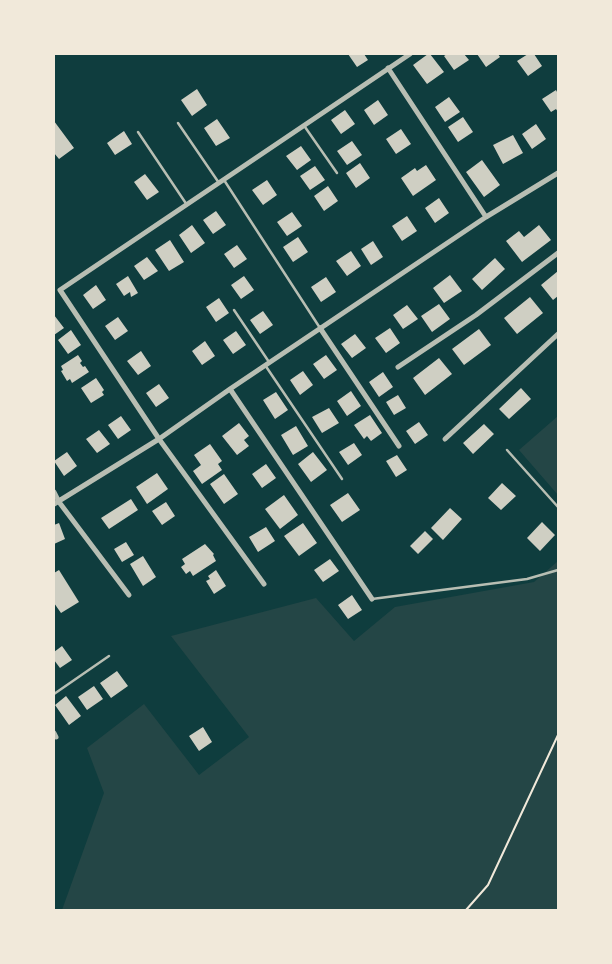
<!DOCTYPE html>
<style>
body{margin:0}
#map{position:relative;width:612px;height:964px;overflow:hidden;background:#0f3d3e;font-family:Rubik,sans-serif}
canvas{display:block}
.frame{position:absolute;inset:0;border:55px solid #f1e9da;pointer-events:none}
</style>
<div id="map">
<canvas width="612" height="964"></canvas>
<div class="frame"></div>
</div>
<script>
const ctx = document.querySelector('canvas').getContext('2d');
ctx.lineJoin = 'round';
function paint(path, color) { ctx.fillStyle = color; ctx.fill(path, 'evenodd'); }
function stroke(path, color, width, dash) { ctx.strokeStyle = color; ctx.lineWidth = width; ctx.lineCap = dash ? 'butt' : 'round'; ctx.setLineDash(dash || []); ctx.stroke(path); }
const green = new Path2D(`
 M558,416V495L519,450Z
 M558,561V910H62L104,793L87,748L144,704L199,775L249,737L171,636L316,598L354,641L395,607L534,582Z`);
const building = new Path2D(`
 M348,54H364L368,60L357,67Z
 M428,54H430L444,72L427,84L413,65Z
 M447,54H464L469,60L454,70L444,56Z
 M477,54H498L500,57L486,67Z
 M528,54H534L542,66L528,76L517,61Z
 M197,89L207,105L192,116L181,100Z
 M556,90L558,94V112L556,109L551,112L542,99Z
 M449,97L460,112L445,122L435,107Z
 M378,100L388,115L374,125L364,110Z
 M345,110L355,124L341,134L331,120Z
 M463,117L473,132L458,142L448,127Z
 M217,119L230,138L216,146L204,128Z
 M54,121L74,148L59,159L54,153Z
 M536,124L546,139L532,149L522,134Z
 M401,129L411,144L396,154L386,139Z
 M124,131L132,144L115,155L107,143Z
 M513,135L523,153L503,164L493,145Z
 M352,141L362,155L347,165L337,151Z
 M301,146L311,160L297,170L286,156Z
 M482,160L500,185L484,197L466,172Z
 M360,163L370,178L356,188L346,173Z
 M426,165L436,180L413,196L401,178L415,168L417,171Z
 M315,166L325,180L310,190L300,176Z
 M145,174L159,192L147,200L134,182Z
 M267,180L277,195L263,205L252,190Z
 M328,186L338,201L324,211L314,196Z
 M439,198L449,213L435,223L425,208Z
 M216,211L226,225L213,234L203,220Z
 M292,212L302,226L287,236L277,222Z
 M407,216L417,231L402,241L392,226Z
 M192,225L205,243L191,253L179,235Z
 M539,225L551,240L522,262L506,241L519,231L524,237Z
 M298,237L308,252L293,262L283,247Z
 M170,240L184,262L169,271L155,250Z
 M373,241L383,257L371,265L361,249Z
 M237,245L247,259L234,268L224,254Z
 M351,251L361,266L347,276L336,261Z
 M147,257L158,271L144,280L134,266Z
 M495,258L505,269L482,290L472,279Z
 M558,271V296L553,300L541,285Z
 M450,275L462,291L444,303L433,288Z
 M128,276L138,293L131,297L130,292L124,296L116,284Z
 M244,276L254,290L241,299L231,285Z
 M326,277L336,292L321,302L311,287Z
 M96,285L106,300L93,309L83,295Z
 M530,297L543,313L517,334L504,318Z
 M219,298L229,313L216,322L206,307Z
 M439,304L450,319L432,332L421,316Z
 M407,305L418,319L403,329L393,315Z
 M263,311L273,325L260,334L250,320Z
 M54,315L64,328L54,335Z
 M118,317L128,331L115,340L105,326Z
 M390,328L400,343L386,353L375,338Z
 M479,329L491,345L464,365L452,349Z
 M71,330L81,345L68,354L58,340Z
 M236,331L246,345L233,354L223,340Z
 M355,334L366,348L352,358L341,344Z
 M205,341L215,356L202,365L192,351Z
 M141,351L151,366L138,375L127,361Z
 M78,355L82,361L80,363L83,367L85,366L89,372L72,383L70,379L67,381L61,371L63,370L61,366Z
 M326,355L337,370L324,379L313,364Z
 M439,358L452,374L425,395L413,378Z
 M303,371L313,385L300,395L290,380Z
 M383,372L393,387L379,397L369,382Z
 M96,378L104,390L102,392L104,395L91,403L81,388Z
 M159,384L169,398L156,407L146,393Z
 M521,388L531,399L509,419L499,409Z
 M351,391L361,406L347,416L337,401Z
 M276,392L288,410L275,419L263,400Z
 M398,395L406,408L394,415L386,402Z
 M329,408L339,423L322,433L312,417Z
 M370,415L382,433L371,441L367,436L364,439L354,425Z
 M121,416L131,430L118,439L108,425Z
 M419,422L428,435L415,444L406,431Z
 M239,423L249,436L244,440L249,446L237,455L222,436Z
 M484,424L494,434L473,454L463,443Z
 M296,426L308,446L293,455L281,435Z
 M99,430L110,444L97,453L86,439Z
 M354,443L362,455L348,465L339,452Z
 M210,444L222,461L218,464L222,470L202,484L193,471L201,465L194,455Z
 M67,452L77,466L64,476L54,461Z
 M313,452L327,470L311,482L298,464Z
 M397,455L407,470L396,477L386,461Z
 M266,464L276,478L262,488L252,474Z
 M157,473L168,489L147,504L136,487Z
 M224,474L238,494L224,504L210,484Z
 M502,483L516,496L501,510L488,498Z
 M348,493L360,510L342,522L330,505Z
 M284,495L298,515L280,529L265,509Z
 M131,499L138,510L109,529L101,518Z
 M166,502L175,516L162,525L152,511Z
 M450,508L462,519L443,540L431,528Z
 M542,522L555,535L540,551L527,538Z
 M59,523L65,539L54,544V525Z
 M303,523L317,543L299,556L284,536Z
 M266,527L275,541L258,552L249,537Z
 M425,531L433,539L418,554L410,546Z
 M126,542L134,555L122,562L114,549Z
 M205,544L214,554L213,555L216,561L193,576L190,571L186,574L181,567L185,564L182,559Z
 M143,556L156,577L143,586L130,564Z
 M330,559L339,571L323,582L314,570Z
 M59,570L79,602L61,613L54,603V573Z
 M216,570L226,586L214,594L206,581L210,579L208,576Z
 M352,595L362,610L348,619L338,605Z
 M62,646L72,660L60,668L54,660V652Z
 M117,671L128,686L111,698L100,683Z
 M94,686L103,699L87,710L78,697Z
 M66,696L81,716L69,725L55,705Z
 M203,727L212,742L199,751L189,736Z`);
const path = new Path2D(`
 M466,910L488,885L558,735`);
const service = new Path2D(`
 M178,123L219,183
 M305,127L337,173
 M138,132L187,205
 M224,180L320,328
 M234,310L269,362
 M265,365L342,479
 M507,450L558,507
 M372,599L527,579L558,570
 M54,694L109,656`);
const minor = new Path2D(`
 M388,68L486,217
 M320,328L399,446
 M398,367L476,315L558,253
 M230,389L372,599
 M445,439L558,334
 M54,492L59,502L129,595
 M54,504L159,439L230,389L486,217L558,173
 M264,584L159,439L60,290L410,54
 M54,733L56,737`);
paint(green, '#244646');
paint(building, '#cfcfc3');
stroke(path, '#f1e9da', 2);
stroke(service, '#b8beb3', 2.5);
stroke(minor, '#b8beb3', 5);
</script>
